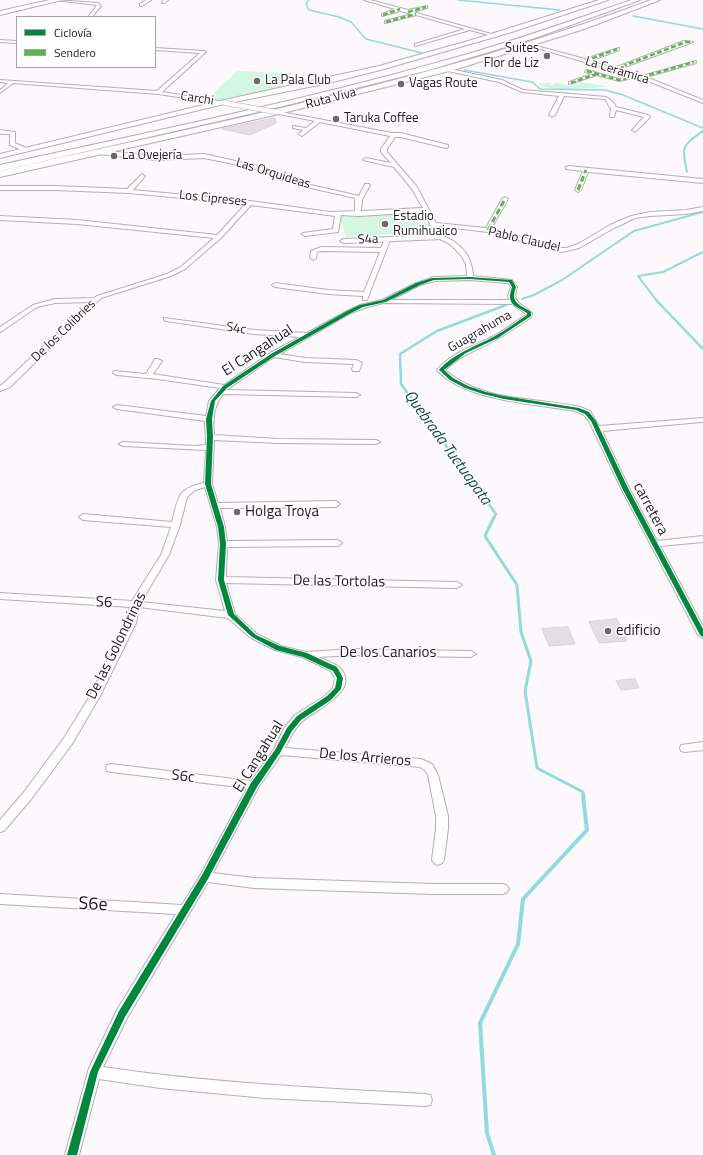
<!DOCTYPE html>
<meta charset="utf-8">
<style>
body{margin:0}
#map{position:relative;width:703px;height:1155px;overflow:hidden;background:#fcf8fc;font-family:"Titillium Web",sans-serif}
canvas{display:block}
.legend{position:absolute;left:16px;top:16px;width:140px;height:52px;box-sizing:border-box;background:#fff;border:1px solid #a6a2a6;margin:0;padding:5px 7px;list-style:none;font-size:12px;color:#201720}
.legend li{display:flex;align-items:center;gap:8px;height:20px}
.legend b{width:20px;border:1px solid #a6a2a6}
</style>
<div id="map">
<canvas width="703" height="1155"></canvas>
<ul class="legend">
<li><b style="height:5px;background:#00873e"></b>Ciclovía</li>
<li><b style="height:5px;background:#58b947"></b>Sendero</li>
</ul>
</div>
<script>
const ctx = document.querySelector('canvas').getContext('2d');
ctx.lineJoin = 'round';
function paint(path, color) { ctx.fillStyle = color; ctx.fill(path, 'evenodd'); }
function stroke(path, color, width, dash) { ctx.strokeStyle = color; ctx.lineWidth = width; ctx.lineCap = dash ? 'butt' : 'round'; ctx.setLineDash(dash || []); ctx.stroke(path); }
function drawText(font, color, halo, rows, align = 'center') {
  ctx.font = font + ' "Titillium Web",sans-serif'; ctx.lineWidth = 3; ctx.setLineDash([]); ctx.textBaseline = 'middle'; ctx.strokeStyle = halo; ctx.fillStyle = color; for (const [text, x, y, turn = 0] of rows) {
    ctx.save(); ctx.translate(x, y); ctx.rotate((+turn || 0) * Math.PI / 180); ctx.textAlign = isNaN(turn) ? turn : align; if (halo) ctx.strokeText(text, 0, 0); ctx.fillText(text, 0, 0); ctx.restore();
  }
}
const green = new Path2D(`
 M237,71L293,73L280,89L215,101L207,99Z
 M552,82L549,84L552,85L556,83L574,86L581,84L577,83L579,82L608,86C591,89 552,92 537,84Z
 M422,211L430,232L346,237L340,216Z`);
const streamFar4 = new Path2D(`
 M309,0L306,4L309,10L339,17L351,22L366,39L422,53
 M458,0L560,10
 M633,16L703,29
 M464,70L532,82L540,89L605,90L623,95L703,128
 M701,132L703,131`);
const streamFar3 = new Path2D(`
 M687,172C682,146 681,147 703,131
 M522,299L534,295L562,280L634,231L703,212
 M657,301L638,276L663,272L703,252`);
const streamFar2 = new Path2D(`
 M656,300L703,349
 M494,518L496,514L401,384L400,354L437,331L506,305`);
const streamFar1 = new Path2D(`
 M494,517L485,536L517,585L521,632L531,661L525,691L537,768L583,792L584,797`);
const stream = new Path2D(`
 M494,1155L487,1133L480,1023L518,944L523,899L587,830L583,796`);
const building = new Path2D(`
 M275,118L276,123L250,135L222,129Z
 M617,619L627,641L599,643L589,622Z
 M568,627L575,644L549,646L542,629Z
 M635,679L639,688L621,690L616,681Z`);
const minor = new Path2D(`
 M55,0L98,3L101,6L92,17H88L97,5Z
 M146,0H151L142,6H140V4Z
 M163,0H168L164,3H162Z
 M364,0H370L408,10L427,6V8L413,12L498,36L496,37L470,30L415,46V44L465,29L416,15L385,23V21L412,14L400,11L382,16V14L395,9Z
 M0,40L17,41V43L0,42Z
 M684,41L693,42L619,69L642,76L696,61V63L646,77L703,100V103L638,77L619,81L597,75L569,84V82L592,74L585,72L587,70L619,79L632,76L527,45L529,44L585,59L619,48V50L590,61L614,68Z
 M155,48L204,51L206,52L162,92L225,102L227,103V104L158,94L13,83L0,93V90L8,83L0,82V80L157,91L200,53L155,50Z
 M445,68L502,80L523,90L606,97L612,101L616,107L648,115L650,117L635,132L632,130L644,117L616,110L614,117H610L611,109L605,99L564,96L555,115L552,117L549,115L559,96L522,92L499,82L443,70Z
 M276,111L392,133H401L448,145V147L446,148L401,137H395L387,149V152L417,187L436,223L486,228L502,199L505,197L508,199L491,229L562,248H567L580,243L610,225L631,216L650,212L686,210L703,207V211L686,214L650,216L635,218L614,228L579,248L562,252L488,232L438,226C443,237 444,236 453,241C467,250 472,261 473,276L512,280L517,287C511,304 522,303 532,313L531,317C521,324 510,332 499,338C481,349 461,354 445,370C481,402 536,397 580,407L590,411L599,426L703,418V422H701L602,431L629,488L657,541L703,536V542L660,546L703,626V638L698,635L621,488L589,421L584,415L575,411C537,404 464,401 437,370C452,352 474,346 494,336C505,330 515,322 526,315V314L512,304L383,303L364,308L351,313L280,354L305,358L356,360L362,363L359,371H353L352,369L354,364L305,362L274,357L228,389L226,390L356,393L360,395L356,397L223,394C213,406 213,420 214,435L278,439L376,440L380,442L376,444L278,443L214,440L212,484L218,503L336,501L340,504L336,507L220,508L225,527L227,541L338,540L342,543L338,546L227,547L226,577L457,582L462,585L457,588L226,583L235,614L257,634L281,646L306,652L354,649L471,651L476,654L471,657L354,655L319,657C325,660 334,663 339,667C362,690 317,709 304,720C295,727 290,738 285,748L421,759L432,764L438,775L448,816V829L444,860L442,863L438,865L434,863L432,860L436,829V816L428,775L425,770L420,767L281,755L258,788L213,873L254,878L433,884H503L507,886L509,889L507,892L503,894H433L254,888L208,882L127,1018L103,1067C210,1083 317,1088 425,1094L430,1095L432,1100L430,1105L425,1106L265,1098L160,1088L99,1079L79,1155H65L89,1068L117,1010L176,914L0,904V894L182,905L201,874L247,788L111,772L107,771L106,768L107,765L111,764L251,781L274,749L285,727L295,715L325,696L333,688L335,678L331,671L302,657L275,650L251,638L228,618L139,607L136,623L100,696L72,744L32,798L4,831L0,832V820L24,792L64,738L90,696L126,623L130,607L0,599V593L132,601L161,555L171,527L83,520L79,517L83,514L172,522C179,497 176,489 204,483L206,450L123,446L119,444L123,442L195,446L206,445L205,421L117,409L113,407L117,405L206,416L209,401L220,388L158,379L117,375L113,373L114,371L146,374L155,359H158L162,361L153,374L224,385L270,353L300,337L254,334L166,321L164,320V318L254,330L307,333L347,311L360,305L382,300L416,283L434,277L467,276L466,264L461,255L450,244L438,238L429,224L430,223L424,212L358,216L341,215L338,232L305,236L302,234L303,233L333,229L335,216L251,205L221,238L185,269L171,276L101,298L10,387L0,391V386L4,383L90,302L55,303L37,307L2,331L0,332V327L33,305L55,299L94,298L97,296L167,274L181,267L214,238L77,224L0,220V216L77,220L217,235L246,204L129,193L55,190H0V186H55L127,189L142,174L145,176L133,190L250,201L330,212L355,211V198L298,185L254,168L204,158L155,160L98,154L95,152L98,150L155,156L204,154L258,166L302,183L359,196L365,184H369L370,185L362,200L361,211L423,208L412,189L394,167L363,160L366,158L391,163L381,152V149L390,136L320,122L302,136L299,134L303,130L293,128V126L306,128L315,121L274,113V112ZM470,280L508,283L511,287L508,295L509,300H391L420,285L435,281ZM205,487L217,527L219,544L216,580L225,611L141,602L169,555L180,525L187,497L195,490Z
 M0,130L15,132V143L28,149V151H24L10,145V134H0Z
 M568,166L703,179V183L588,172L581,190L578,192L575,190L583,171L566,169V167Z
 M385,239L390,240L367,300H363V296L328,294L275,287L272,285L275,283L328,290L364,292L380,252L321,251L317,252L316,258L313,260L310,258L311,251L321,247L381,248Z
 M703,742V750L685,752L681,751L680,748L681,745Z`);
const tertiary = new Path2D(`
 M440,235H443V239L344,243L340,241L344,239Z`);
const primary = new Path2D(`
 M50,0H62L0,15V11Z
 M599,0H608L512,32L384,69L333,82L220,105L0,158V154L220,101L379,66L475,39Z
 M651,0H660L587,28L457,69L279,114L0,177V171C219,122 440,79 651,0Z`);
const trunk = new Path2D(`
 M631,0H640L535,38L429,70L267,110L0,171V165C150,132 302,101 450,59C511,42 571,21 631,0Z`);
const minorBridge = new Path2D(`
 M225,103L276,112`);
const quietFar1 = new Path2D(`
 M408,12L426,7
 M383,15L400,9
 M386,22L416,14
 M585,61L617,49
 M615,69L686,42H691
 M587,71L619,80L637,76
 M642,77L694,62
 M571,83L596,74`);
const quiet = new Path2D(`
 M578,190L586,170
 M488,230L505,199`);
const cycleway = new Path2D(`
 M470,277L512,280L516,287C510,303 519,304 531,312V316L498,338L466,353L444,370L453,378L468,386L486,392L504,396L579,408L589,412L596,421L628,488L703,629V637L700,635L622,488L591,421L585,414L576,410L504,399L483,394L465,388L450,380L439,370C454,353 475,347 495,336C506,330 516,322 527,315V313C514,305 506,304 512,287L509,282L470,279L434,280L420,285L386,302L363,307L351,313L275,356L227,388L215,401L212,419L213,437L211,484L224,527L226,544L224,580L234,614L256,635L280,646L307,653L337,667L343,678L341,689L331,700L301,720L292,731L280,753L257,787L208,879L125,1017L98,1072L77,1155H67L90,1072L119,1011L202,875L251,783L275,750L287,728L297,716L327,696L335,688L337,678L333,671L303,657L276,650L252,637L228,615L218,580L220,544L218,527L205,484L207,437L206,419L211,401L223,386L271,354L347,311L360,305L383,300L416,283L432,278Z`);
const markers = [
 [547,56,4,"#6d666d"],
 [257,81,4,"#6d666d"],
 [401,84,4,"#6d666d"],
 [336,119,4,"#6d666d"],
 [114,156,4,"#6d666d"],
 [385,224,4,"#6d666d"],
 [237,512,4,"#6d666d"],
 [608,631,4,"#6d666d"]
];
const farPoinames = [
 ["Suites",539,49,"right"],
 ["Flor de Liz",539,64,"right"],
 ["La Pala Club",265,81],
 ["Vagas Route",409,84],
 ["Taruka Coffee",344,119],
 ["La Ovejería",122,156],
 ["Estadio",393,217],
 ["Rumihuaico",393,232]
];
const farStreetnames = [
 ["La Cerámica",617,71,17],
 ["Carchi",197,99,9],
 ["Ruta Viva",331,99,-15],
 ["Las Orquideas",273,174,17],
 ["Los Cipreses",213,199,6],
 ["S4a",368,240,-2],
 ["Pablo Claudel",524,240,13],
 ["S4c",236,329,9],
 ["De los Colibries",64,331,-44],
 ["Guagrahuma",480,332,-30]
];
const streetNames = [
 ["El Cangahual",258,351,-33],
 ["carretera",650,509,62],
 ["De las Tortolas",339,582,1],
 ["S6",104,603,3],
 ["De las Golondrinas",117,646,-64],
 ["De los Canarios",388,653],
 ["El Cangahual",259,757,-58],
 ["De los Arrieros",365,758,5],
 ["S6c",183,777,7]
];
const poiNames = [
 ["Holga Troya",245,512],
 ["edificio",616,631]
];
const waterNames = [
 ["Quebrada Tuctuapata",447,448,54]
];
const nearStreetnames = [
 ["S6e",93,905,3]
];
paint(green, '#d3f7e2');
stroke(streamFar4, '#8fdbde', 1.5);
stroke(streamFar3, '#8fdbde', 2);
stroke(streamFar2, '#8fdbde', 2.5);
stroke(streamFar1, '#8fdbde', 3);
stroke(stream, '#8fdbde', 4);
paint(building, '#e4dde4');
stroke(building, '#d9d2d9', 1);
stroke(minor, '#b5aeb5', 2);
stroke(tertiary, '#b5aeb5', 2);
stroke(primary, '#b5aeb5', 2);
stroke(trunk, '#b5aeb5', 2);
paint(minor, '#fffeff');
paint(tertiary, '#fffeff');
paint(primary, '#fffeff');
paint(trunk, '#fffeff');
stroke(minorBridge, '#b5aeb5', 5.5, []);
stroke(minorBridge, '#fffeff', 4.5);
stroke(quietFar1, '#58b947', 2.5, [5, 2.5]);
stroke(quiet, '#58b947', 3, [6, 3]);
paint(cycleway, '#00873e');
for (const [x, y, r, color] of markers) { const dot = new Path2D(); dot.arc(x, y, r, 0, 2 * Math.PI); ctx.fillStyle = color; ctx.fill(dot); stroke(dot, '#fff', 1.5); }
drawText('13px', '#201720', '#fff', farPoinames, 'left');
drawText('13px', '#201720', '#fff', farStreetnames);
drawText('15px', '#201720', '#fff', streetNames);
drawText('15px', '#201720', '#fff', poiNames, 'left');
drawText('italic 16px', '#154749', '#fff', waterNames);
drawText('18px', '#201720', '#fff', nearStreetnames);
</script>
